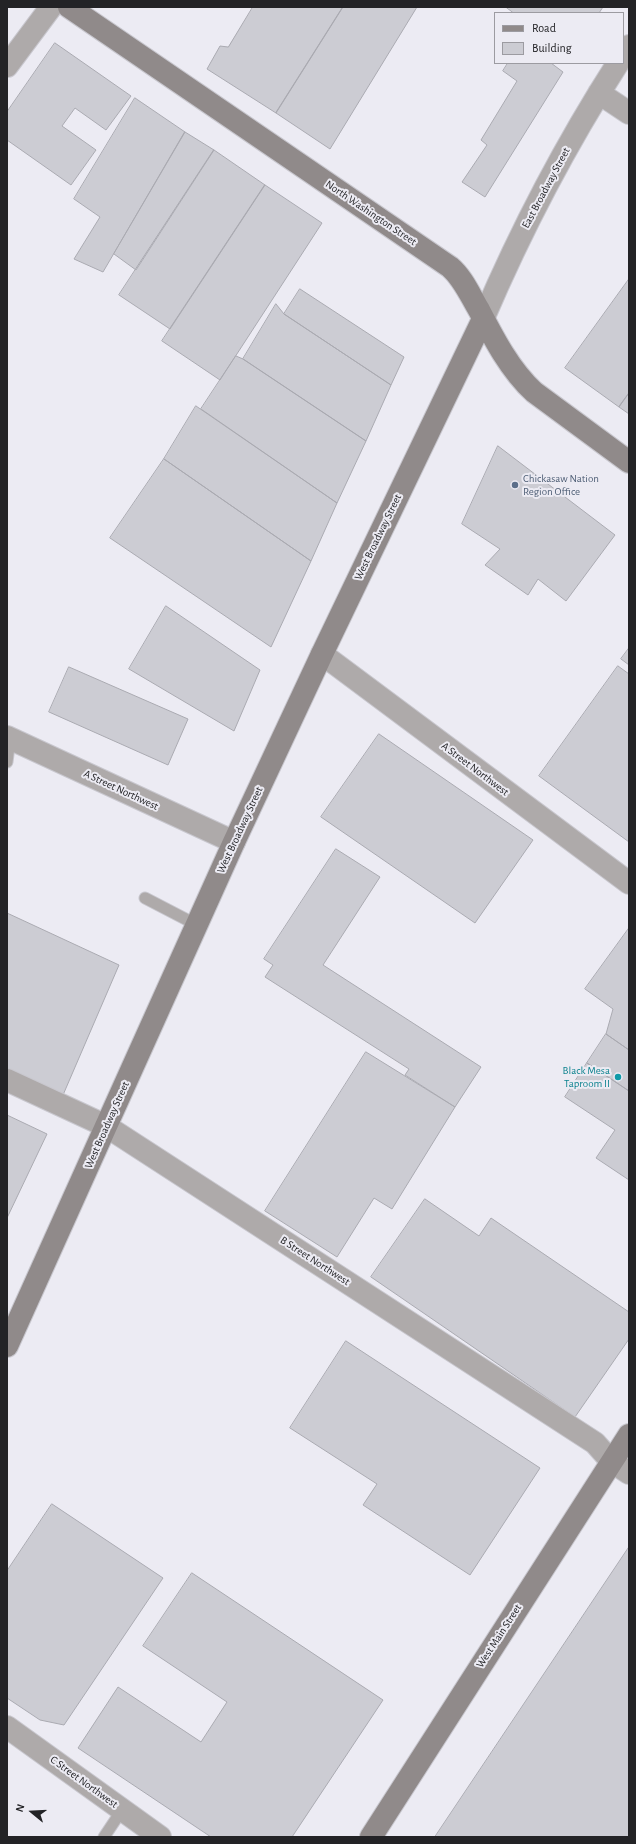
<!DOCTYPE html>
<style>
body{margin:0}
#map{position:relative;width:636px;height:1844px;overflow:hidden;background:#ecebf3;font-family:"Alegreya Sans",sans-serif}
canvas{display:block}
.frame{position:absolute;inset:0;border:8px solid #232326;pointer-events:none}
.legend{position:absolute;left:494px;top:12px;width:130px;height:52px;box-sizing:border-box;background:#ecebf3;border:1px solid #9c9ba1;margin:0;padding:5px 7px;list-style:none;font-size:12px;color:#232326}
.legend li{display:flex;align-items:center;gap:8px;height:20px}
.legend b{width:20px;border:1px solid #9c9ba1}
.north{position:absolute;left:12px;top:1792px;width:40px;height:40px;-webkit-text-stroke:3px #ecebf3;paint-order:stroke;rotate:288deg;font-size:11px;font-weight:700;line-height:16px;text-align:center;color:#232326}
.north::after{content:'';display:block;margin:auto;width:14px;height:18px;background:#232326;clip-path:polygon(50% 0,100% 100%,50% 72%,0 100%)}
</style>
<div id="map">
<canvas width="636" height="1844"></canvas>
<div class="frame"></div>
<ul class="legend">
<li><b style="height:5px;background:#908a8a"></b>Road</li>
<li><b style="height:11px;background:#ccccd3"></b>Building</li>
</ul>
<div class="north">N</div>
</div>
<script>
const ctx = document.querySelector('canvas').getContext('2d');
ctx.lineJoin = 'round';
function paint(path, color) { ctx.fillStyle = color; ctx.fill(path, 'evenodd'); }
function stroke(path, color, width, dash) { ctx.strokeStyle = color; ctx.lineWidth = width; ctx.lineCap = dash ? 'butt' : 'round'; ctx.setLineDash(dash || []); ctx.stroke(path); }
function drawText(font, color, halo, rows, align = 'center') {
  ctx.font = font + ' "Alegreya Sans",sans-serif'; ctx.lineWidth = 4; ctx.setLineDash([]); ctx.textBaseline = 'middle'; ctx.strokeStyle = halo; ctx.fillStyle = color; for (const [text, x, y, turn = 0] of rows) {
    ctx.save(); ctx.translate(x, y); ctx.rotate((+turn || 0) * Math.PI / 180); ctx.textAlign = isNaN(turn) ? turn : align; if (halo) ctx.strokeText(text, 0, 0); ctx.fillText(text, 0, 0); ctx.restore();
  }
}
const building = new Path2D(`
 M253,7H343L276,113L207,69L220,46L228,47Z
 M343,7H417L330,149L276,113Z
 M506,7H603L599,13H514Z
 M55,43L131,96L106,130L75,108L62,126L96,150L71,185L7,140V112Z
 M508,63H551L563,72L485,197L462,182L487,145L481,140L517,81L503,71Z
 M135,98L185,132L103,272L74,259L100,217L74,199Z
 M185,132L214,150L136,270L114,254Z
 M214,150L265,185L170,329L119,295Z
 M265,185L322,223L220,380L162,341Z
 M629,279V393L619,407L565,368Z
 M300,289L404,357L391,385L284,314Z
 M276,304L284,314L391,385L366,441L243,359Z
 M236,356L243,359L366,441L337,503L201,409Z
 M629,393V414L619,407Z
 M196,406L337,503L311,561L164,459Z
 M498,446L615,535L566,601L538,579L528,595L485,565L500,549L462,524Z
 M164,459L311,561L271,647L110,538Z
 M166,606L260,670L234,731L129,669Z
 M629,648V665L621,659Z
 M618,666L629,674V842L539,776Z
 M69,667L188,719L168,765L49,712Z
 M379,734L533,840L475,923L321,817Z
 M336,849L380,877L323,965L481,1067L455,1107L405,1075L409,1069L265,977L273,965L264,959Z
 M7,913L119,965L60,1102L7,1076Z
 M629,928V1050L606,1034L613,1009L585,989Z
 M606,1034L629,1050V1091L587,1063Z
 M366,1052L455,1107L392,1209L374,1198L337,1257L265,1211Z
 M587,1063L629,1091V1180L596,1158L615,1130L565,1097Z
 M7,1115L47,1134L7,1218Z
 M425,1199L479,1236L491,1218L629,1312V1339L575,1417L371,1277Z
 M346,1341L540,1468L470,1575L363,1505L377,1484L290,1428Z
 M52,1504L163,1578L64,1725L40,1720L7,1698V1571Z
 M629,1547V1837H435Z
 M192,1573L383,1700L292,1837H211L78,1748L118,1687L201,1742L227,1702L143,1646Z`);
const service = new Path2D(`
 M7,762L10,739
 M145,898L197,925
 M104,1837L122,1810`);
const minor = new Path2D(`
 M623,55L629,46
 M7,66L51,7
 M599,93L629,113
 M483,319C521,230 566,144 618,63
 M322,654L629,883
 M7,737L234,842
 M7,1080L106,1126L595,1443L611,1461L629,1473
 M7,1727L160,1837`);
const secondary = new Path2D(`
 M69,7L450,267C463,278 470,295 479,310C494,339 510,370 534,392L629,462
 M7,1346L234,842L322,654L483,319
 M371,1837L629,1435`);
const markers = [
 [515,485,4,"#5c6f8a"],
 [618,1077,4,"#0f9aa8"]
];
const streetNames = [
 ["East Broadway Street",546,188,-62],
 ["North Washington Street",371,213,34],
 ["West Broadway Street",378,537,-64],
 ["A Street Northwest",475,769,37],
 ["A Street Northwest",121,790,25],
 ["West Broadway Street",240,830,-65],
 ["West Broadway Street",107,1125,-66],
 ["B Street Northwest",315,1261,33],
 ["West Main Street",499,1636,-57],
 ["C Street Northwest",84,1782,36]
];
const serviceNames = [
 ["Chickasaw Nation",523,479],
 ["Region Office",523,492]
];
const cultureNames = [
 ["Black Mesa",610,1071],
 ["Taproom II",610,1084]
];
paint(building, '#ccccd3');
stroke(building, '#aaaab1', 1);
stroke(service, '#c8c7ce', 13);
stroke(minor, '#c8c7ce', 24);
stroke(secondary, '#c8c7ce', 24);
stroke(service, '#aeaaaa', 11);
stroke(minor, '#aeaaaa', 22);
stroke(secondary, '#908a8a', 22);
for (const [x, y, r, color] of markers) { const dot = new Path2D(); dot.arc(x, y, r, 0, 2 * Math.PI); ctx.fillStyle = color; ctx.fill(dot); stroke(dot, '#ecebf3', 1.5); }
drawText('11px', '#232326', '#ecebf3', streetNames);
drawText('11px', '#4e5e75', '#ecebf3', serviceNames, 'left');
drawText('11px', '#0d838f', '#ecebf3', cultureNames, 'right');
</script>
